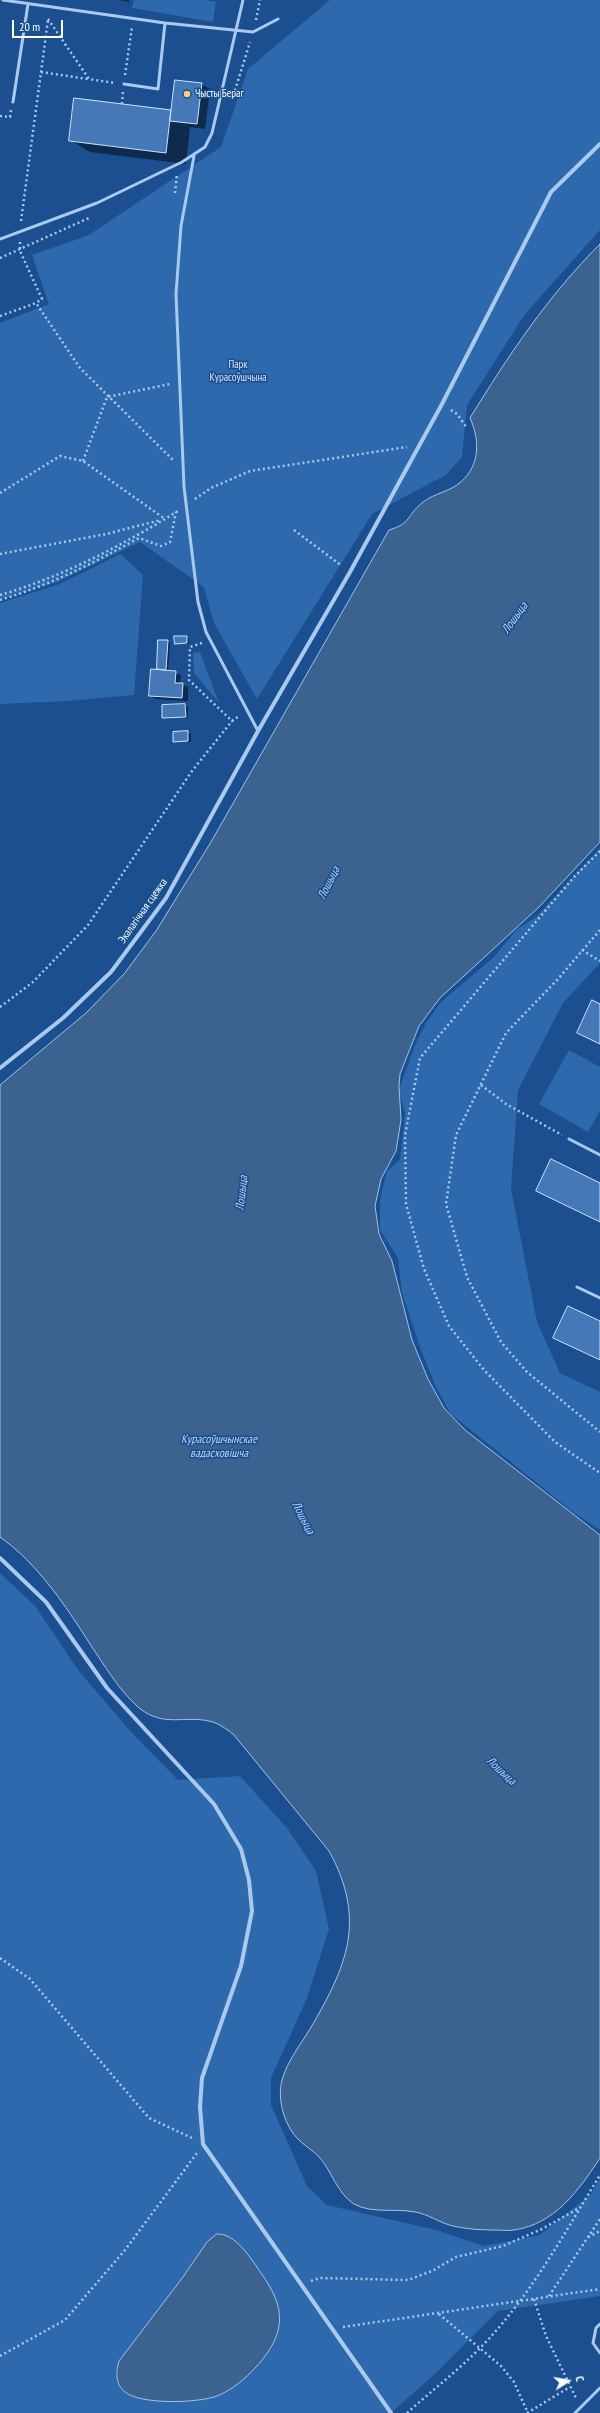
<!DOCTYPE html>
<meta charset="utf-8">
<style>
body{margin:0}
#map{position:relative;width:600px;height:2413px;overflow:hidden;background:#1b4f8f;font-family:"PT Sans Narrow",sans-serif}
canvas{display:block}
.north{position:absolute;left:548px;top:2361px;width:40px;height:40px;-webkit-text-stroke:3px #1b4f8f;paint-order:stroke;rotate:79deg;font-size:11px;font-weight:700;line-height:16px;text-align:center;color:#fff}
.north::after{content:'';display:block;margin:auto;width:14px;height:18px;background:#fff;clip-path:polygon(50% 0,100% 100%,50% 72%,0 100%)}
.scale{position:absolute;left:12px;top:20px;width:51px;height:18px;box-sizing:border-box;border:2px solid #fff;border-top:0;padding-left:5px;font-size:12px;line-height:14px;white-space:nowrap;color:#fff;-webkit-text-stroke:3px #1b4f8f;paint-order:stroke}
</style>
<div id="map">
<canvas width="600" height="2413"></canvas>
<div class="north">С</div>
<div class="scale">20 m</div>
</div>
<script>
const ctx = document.querySelector('canvas').getContext('2d');
ctx.lineJoin = 'round';
function paint(path, color) { ctx.fillStyle = color; ctx.fill(path, 'evenodd'); }
function stroke(path, color, width, dash) { ctx.strokeStyle = color; ctx.lineWidth = width; ctx.lineCap = dash ? 'butt' : 'round'; ctx.setLineDash(dash || []); ctx.stroke(path); }
function drawText(font, color, halo, rows, align = 'center') {
  ctx.font = font + ' "PT Sans Narrow",sans-serif'; ctx.lineWidth = 3; ctx.setLineDash([]); ctx.textBaseline = 'middle'; ctx.strokeStyle = halo; ctx.fillStyle = color; for (const [text, x, y, turn = 0] of rows) {
    ctx.save(); ctx.translate(x, y); ctx.rotate((+turn || 0) * Math.PI / 180); ctx.textAlign = isNaN(turn) ? turn : align; if (halo) ctx.strokeText(text, 0, 0); ctx.fillText(text, 0, 0); ctx.restore();
  }
}
const green = new Path2D(`
 M134,0H205L216,2L213,22L132,8Z
 M330,0H600V230L525,314L467,405L462,457L446,475L372,514L257,699L214,623L204,587L140,542L57,582L0,600V323L49,304L32,255L89,235L221,147L248,69Z
 M120,554L143,575L134,695L68,701L0,704V603L60,584Z
 M200,652L219,703L194,673L193,653Z
 M600,848V963L563,1003L518,1090L511,1189L537,1322L560,1373L600,1392V1530L573,1512L451,1414L436,1387L421,1350L402,1293L398,1258L380,1230V1200L387,1171L400,1160L405,1113L399,1090L415,1045L426,1023L440,1003L495,956L516,930L536,917Z
 M569,1050L600,1067V1111L588,1132L539,1104Z
 M0,1573L35,1606L79,1671L130,1731L178,1780L240,1776L287,1828L316,1871L329,1929L307,1998L271,2078V2105L307,2186L327,2205L436,2230L484,2246L540,2235L591,2194L600,2178V2296L498,2311L439,2370L391,2413H0Z`);
const water = new Path2D(`
 M600,244V842L539,907L440,998L419,1026L400,1074L399,1086L401,1120L396,1151L381,1179L375,1206L379,1234L392,1261L412,1340L428,1379L444,1408L465,1430L600,1535V2158C579,2190 555,2224 514,2230C507,2231 500,2230 494,2230C480,2230 466,2229 453,2226C440,2223 428,2214 415,2212C395,2208 372,2214 354,2204C337,2193 332,2172 320,2158C313,2150 303,2145 296,2137C284,2123 277,2099 282,2080C287,2062 300,2045 310,2029C347,1966 367,1920 329,1851L234,1735C228,1730 221,1725 213,1722C185,1714 164,1729 138,1707C119,1690 104,1665 90,1644C65,1605 38,1564 0,1537V1085L86,1013L124,974L156,931L211,842L389,530C412,523 406,516 422,503C430,496 442,493 452,488C479,473 482,444 470,418C508,356 548,296 600,244Z
 M217,2234C236,2233 251,2259 261,2273C287,2309 286,2334 256,2367C245,2379 232,2390 217,2396C198,2403 141,2405 125,2392C115,2384 116,2372 119,2361L183,2277L207,2242Z`);
const shadow = new Path2D(`
 M119,0H129V2Z
 M201,84L210,89L205,129L190,127L186,164L90,152L70,140L172,112Z
 M186,637L189,638V644H176Z
 M167,641L170,643L168,671L181,675L180,684L188,687V701L156,699L150,696L161,671L158,669Z
 M185,705L188,707V718H163Z
 M188,732L191,734V742L174,741Z
 M600,1184V1223L538,1191Z
 M600,1322V1361L554,1338Z`);
const building = new Path2D(`
 M175,80L202,83L197,124L170,121Z
 M74,98L171,110L166,153L69,141Z
 M174,636H187V643L175,644Z
 M158,640H168L166,670L157,669Z
 M151,669L176,671L175,683H183L182,698L149,696Z
 M185,704L186,717L162,718V705Z
 M188,731V741L173,742V732Z
 M592,1000L600,1004V1044L577,1033Z
 M551,1159L600,1183V1222L536,1191Z
 M568,1306L600,1321V1360L553,1338Z`);
const path = new Path2D(`
 M48,19L89,79L115,83
 M256,20L260,0
 M41,72L88,79
 M125,75L132,27
 M232,100L250,42
 M122,104L123,92
 M0,116L10,117L11,110
 M175,193L177,174
 M21,221L48,20
 M20,242V251L42,299L36,303
 M0,258L89,218
 M0,316L36,303L80,368L173,460
 M451,410L457,414L467,428
 M83,461L107,397L170,384
 M0,493L60,456L83,461L165,519
 M195,499L211,488L250,471L407,447
 M294,530L342,566
 M0,554L106,534L161,520
 M0,595C62,577 123,545 178,511
 M0,600C53,584 91,564 139,538L161,546L170,542L176,512
 M202,643L190,647L189,680L232,721L239,716
 M600,851L574,877L420,1058L405,1135L406,1204L424,1269L449,1326L484,1370L555,1442L600,1473
 M600,930L558,979L506,1033L456,1135L446,1204L467,1277L501,1342L527,1372L600,1432
 M582,950L600,961
 M0,1007L33,982L88,925L192,771L232,721
 M481,1085L506,1104L562,1135
 M0,1958L30,1979L149,2118L192,2138
 M588,2237L600,2231
 M311,2281L320,2278L408,2280L432,2271L456,2257L503,2246L542,2229L579,2208
 M549,2296L600,2219
 M534,2299L546,2336L576,2398
 M439,2314L501,2366L514,2382L528,2413
 M343,2327L600,2289
 M0,2356L65,2320L125,2250L197,2153
 M407,2413C436,2387 469,2362 495,2332C537,2284 567,2229 600,2175
 M527,2413L570,2387`);
const lane = new Path2D(`
 M3,0L165,23L253,32L278,19
 M124,84L158,89L165,23
 M13,102L28,4
 M194,156L181,226L176,294L184,487L198,602L206,632L258,731
 M0,239L97,203L182,162L205,147L212,133L243,0
 M569,1139L600,1155
 M577,1287L600,1298
 M600,2324L596,2328L593,2343L600,2353
 M575,2413L600,2388`);
const street = new Path2D(`
 M0,1068L63,1018L111,972L166,898L258,731L350,572L442,404L551,192L600,144
 M0,1558L46,1602L107,1688L214,1804L241,1849L249,1880L252,1911L241,1966L202,2078L200,2107L203,2144L391,2413`);
const markers = [
 [187,94,4,"#ffd166"]
];
const poiNames = [
 ["Чысты Бераг",195,94]
];
const parkNames = [
 ["Парк",238,365],
 ["Курасоўшчына",238,378]
];
const streetNames = [
 ["Экалагічная сцежка",143,911,-55]
];
const waterNames = [
 ["Лошыца",515,618,-54],
 ["Лошыца",329,883,-63],
 ["Лошыца",242,1193,-84],
 ["Курасоўшчынскае",219,1440],
 ["вадасховішча",219,1454],
 ["Лошыца",303,1518,63],
 ["Лошыца",501,1771,43]
];
paint(green, '#2e69ad');
paint(water, '#3c6290');
stroke(water, '#9cc4f0', 1);
paint(shadow, '#0007');
paint(building, '#4478b7');
stroke(building, '#cfe3fa', 1);
stroke(path, '#a9c9ee', 2.5, [2, 3]);
stroke(lane, '#a9c9ee', 3);
stroke(street, '#a9c9ee', 4);
for (const [x, y, r, color] of markers) { const dot = new Path2D(); dot.arc(x, y, r, 0, 2 * Math.PI); ctx.fillStyle = color; ctx.fill(dot); stroke(dot, '#1b4f8f', 1.5); }
drawText('11px', '#fff', '#1b4f8f', poiNames, 'left');
drawText('11px', '#cfe3fa', '#1b4f8f', parkNames);
drawText('11px', '#fff', '#1b4f8f', streetNames);
drawText('italic 12px', '#b5d3f5', '#1b4f8f', waterNames);
</script>
